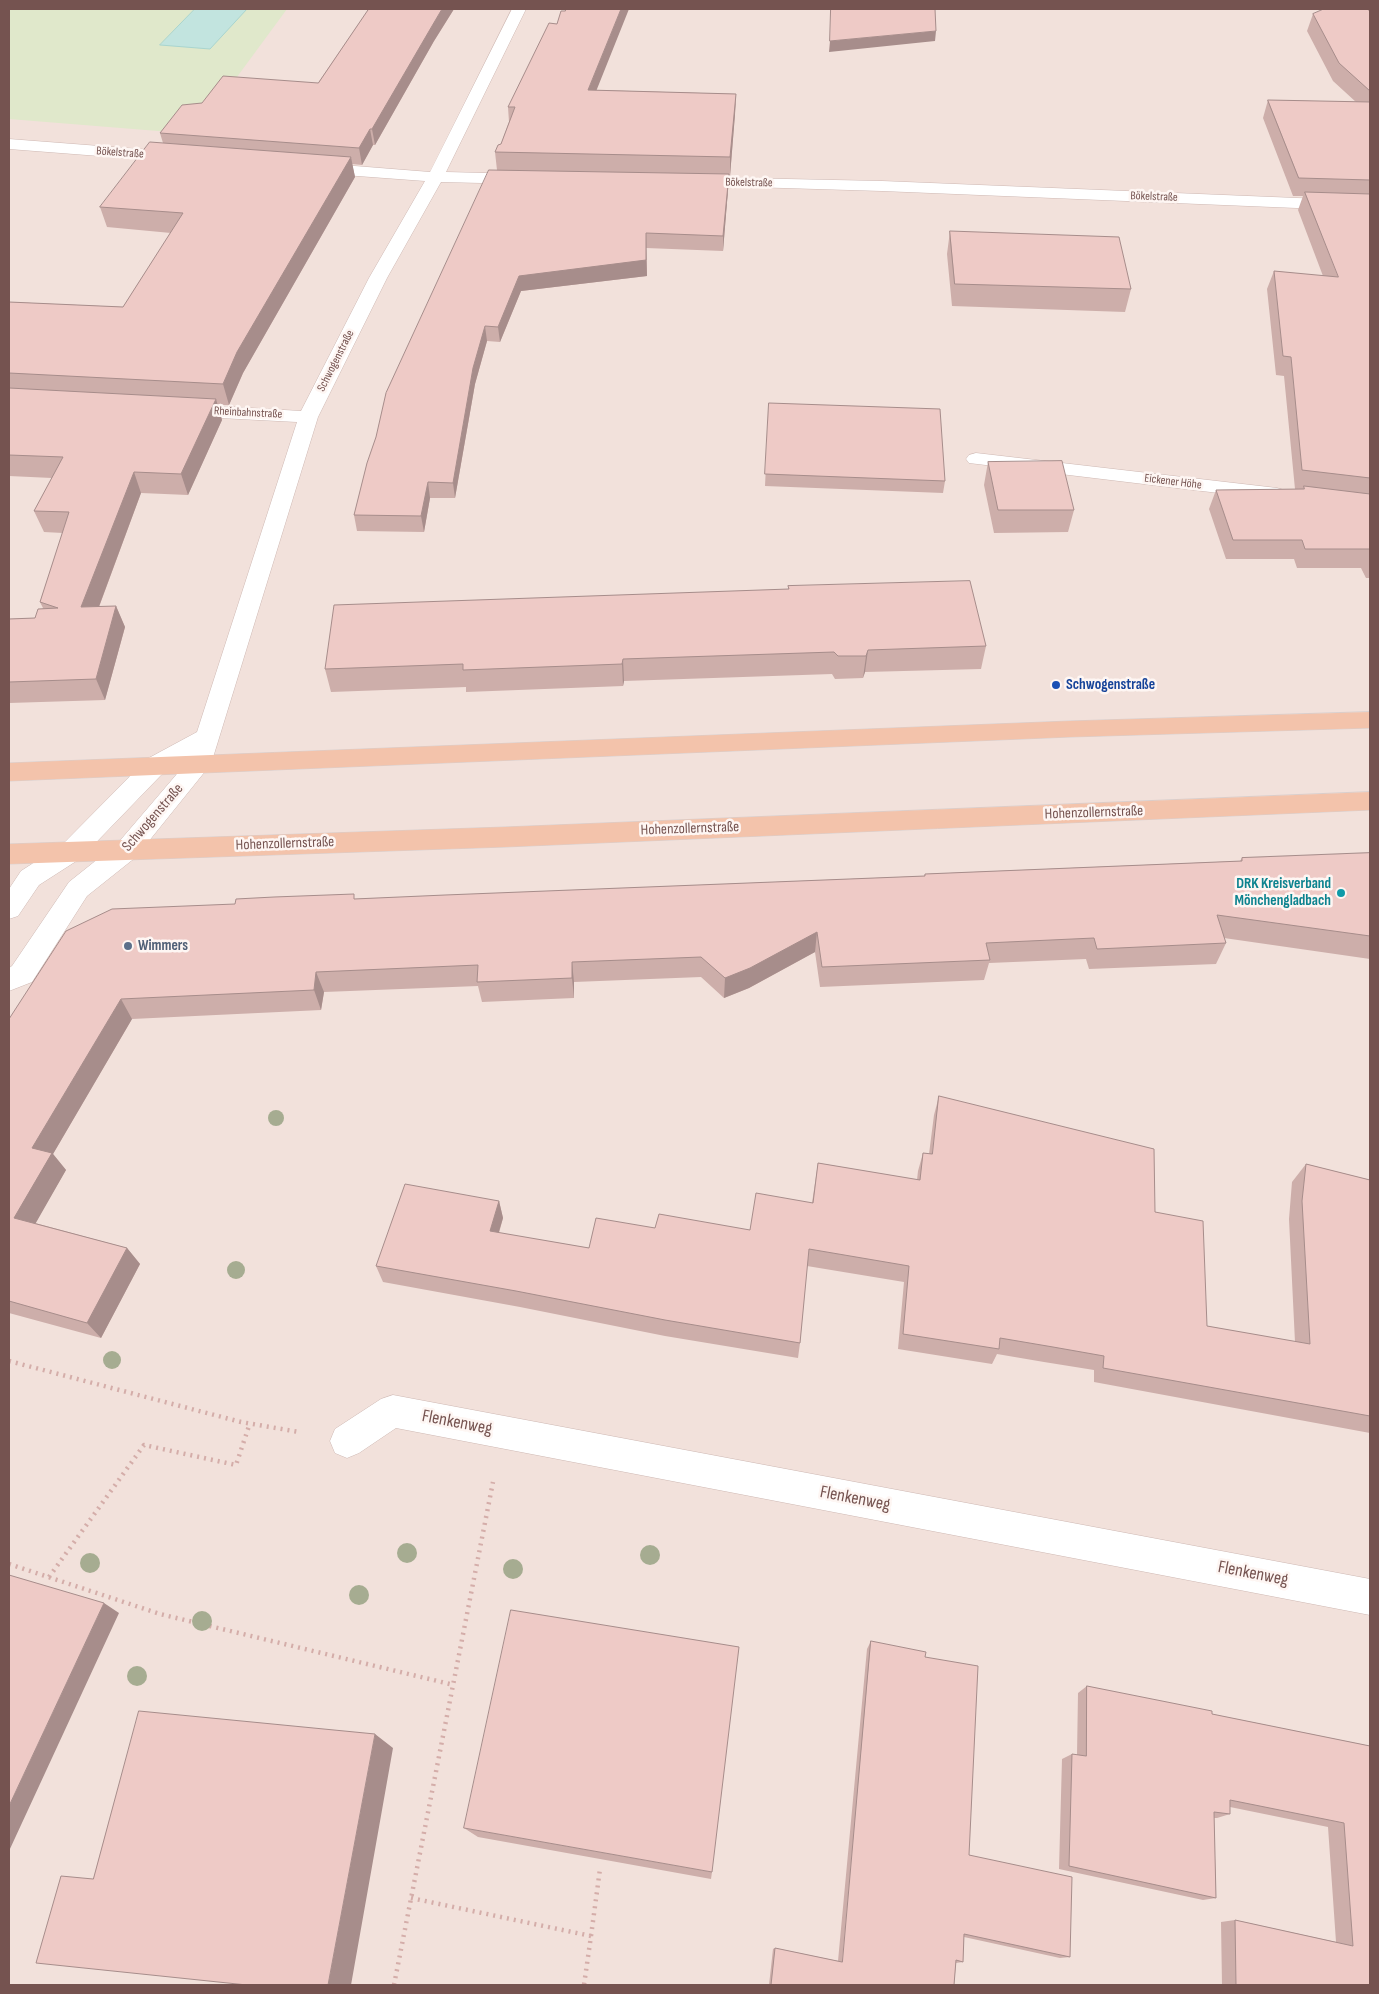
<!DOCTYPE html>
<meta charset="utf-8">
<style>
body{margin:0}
#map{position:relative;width:1379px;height:1994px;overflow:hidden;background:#fbf1ec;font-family:"Sofia Sans Condensed",sans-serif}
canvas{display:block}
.frame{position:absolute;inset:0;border:10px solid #755350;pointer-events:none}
</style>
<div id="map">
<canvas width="1379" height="1994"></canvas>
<div class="frame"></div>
</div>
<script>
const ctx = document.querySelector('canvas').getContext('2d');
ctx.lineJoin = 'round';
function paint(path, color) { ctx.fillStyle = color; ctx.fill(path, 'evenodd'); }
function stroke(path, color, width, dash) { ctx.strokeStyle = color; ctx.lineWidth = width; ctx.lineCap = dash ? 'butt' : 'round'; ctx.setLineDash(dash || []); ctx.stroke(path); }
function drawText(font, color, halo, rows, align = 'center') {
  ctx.font = font + ' "Sofia Sans Condensed",sans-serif'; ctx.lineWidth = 5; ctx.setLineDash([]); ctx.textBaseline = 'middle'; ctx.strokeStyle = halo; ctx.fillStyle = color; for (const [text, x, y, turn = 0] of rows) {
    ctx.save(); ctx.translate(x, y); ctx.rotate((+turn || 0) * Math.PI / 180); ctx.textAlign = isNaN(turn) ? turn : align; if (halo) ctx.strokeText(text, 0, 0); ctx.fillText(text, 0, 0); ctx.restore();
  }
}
const residential = new Path2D(`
 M9,9H1370V1985H9Z`);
const green = new Path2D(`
 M9,9H287L195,134L9,119Z`);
const water = new Path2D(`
 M195,9H247L210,49L160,45Z`);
const path = new Path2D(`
 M9,1361L241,1422L299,1432
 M9,1564L160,1614L454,1685
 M49,1577L144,1445L236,1465L250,1423
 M411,1898L591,1936L584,1985
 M591,1936L600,1869
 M394,1985L493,1482`);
const street = new Path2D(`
 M512,9H526L446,172L523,174L529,176L531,179L529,182L523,184L441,182L387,278L318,417L211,764L136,857L87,896L32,982L9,991V968L12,966L69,882L118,843L188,761L189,758L165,771L81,858L39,885L18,916L9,919V889L21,871L63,844L147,759L197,732L297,422L182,416L175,414L172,410L175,406L182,404L301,411L369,278L425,181L317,173L311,171L309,168L311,165L317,163L430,172Z
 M9,139L177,152L183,154L185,157L183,160L177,162L9,149Z
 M691,177L882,181L1370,201V211L882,191L685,185L683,182L685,179Z
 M976,453L1277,488L1284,490L1287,494L1284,498L1277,500L969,463L966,459L969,455Z
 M393,1395L1370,1579V1615L396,1428L359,1453L347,1458L335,1453L330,1441L335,1429L381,1399Z`);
const primary = new Path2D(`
 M1370,712V728L1070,737L9,781V763L1070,721Z
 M1370,792V810L505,847L9,864V844L505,827Z`);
const trees = [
 [276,1118,8],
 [236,1270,9],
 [112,1360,9],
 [407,1553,10],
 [650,1555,10],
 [90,1563,10],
 [513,1569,10],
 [359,1595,10],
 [202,1621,10],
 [137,1676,10]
];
const wall = new Path2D(`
 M369,9H454L434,41L375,145H373L362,165L352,164L355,177L243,373L229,405H218L222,420L188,495L141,493L99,607L116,606L125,627L105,700L9,703V619L35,618L43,608L40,602L63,533L44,532L34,511L52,478L9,476V302L123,307L171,233L107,227L100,207L163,143L160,133L202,103L318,83Z
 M1370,12V578H1366L1361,568H1297L1294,559H1226L1209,509L1216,490L1295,489L1284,376L1276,375L1267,289L1274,271L1323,276L1298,210L1303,196H1293L1263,118L1268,100L1356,102L1333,81L1307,31L1313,14Z
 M597,90L736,94L735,114L730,176H729L728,190L723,251L646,248L647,276L521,291L500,342L487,341L475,384L455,498H430L424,532L357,531L354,515L497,170L495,152L501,144L509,122L508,107Z
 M950,231L1131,289L1125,312L952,306L947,254Z
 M769,403L945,481L943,493L765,486Z
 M988,462L1074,510L1068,532L994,533L984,485Z
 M788,586L986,646L981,669L865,672L863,678L835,679L832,674L624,681L623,686L466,692V687L331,692L325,669L788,589Z
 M1370,853V959L1224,938L1226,943L1216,964L1089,969L1086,959L989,963L984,980L820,987L815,952L749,988L724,998L701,977L574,982V998L482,1002L478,986L324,992L321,1010L132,1019L53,1154L66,1170L35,1223L127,1248L140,1264L101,1338L9,1313V1019L355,899L924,876L925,874L1240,861L1242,858Z
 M939,1096L1155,1212L1207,1326L1295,1342L1289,1219L1292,1182L1306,1164L1370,1180V1433L1094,1382V1370L1044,1362L997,1354L992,1364L898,1349L904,1282L807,1266L800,1343L798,1358L665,1336L520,1307L383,1282L376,1266L499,1201L503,1218L499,1233L589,1248L655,1228L750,1230L812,1203L818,1163L917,1180L918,1171L923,1153L929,1154L934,1115Z
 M871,1641L925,1657L969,1855L1070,1957L1060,1958L964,1937L963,1962L956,1963L954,1985H769L773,1949L775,1948L838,1961L867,1649Z
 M1087,1686L1212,1714L1370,1746V1985H1222L1221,1922L1235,1920L1336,1942L1328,1827L1230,1807V1814L1217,1818H1214L1216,1898L1203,1900L1059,1869L1062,1759L1072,1754L1077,1755L1078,1693Z
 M464,1828L712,1872L711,1879L478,1837Z`);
const shadedWall = new Path2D(`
 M442,9H454L434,41L375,145L372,129L432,26Z
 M621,9H629L589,109L588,90Z
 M936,31L935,41L829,52L830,41Z
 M736,94L735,114L730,176V157Z
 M370,129L373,145L362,165L359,148Z
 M351,157L355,177L243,373L229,405L223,384L237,352Z
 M729,174L728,190L723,251V236Z
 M646,233L647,276L521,291L500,342L498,327L519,276Z
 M485,326L487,341L475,384L455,498L453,483L473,368Z
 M216,399L222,420L188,495L181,474Z
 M134,472L141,493L91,628L81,607Z
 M428,482L430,498L424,532L421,516Z
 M116,606L125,627L105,700L96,679Z
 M868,650L865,672L863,678L866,656Z
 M623,659L624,681L623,686L622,664Z
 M817,932L815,952L749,988L724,998L725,978Z
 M572,962L574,982V998L572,978Z
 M316,972L324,992L321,1010L314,990Z
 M121,999L132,1019L53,1154L66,1170L29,1235L14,1218L32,1148Z
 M499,1201L503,1218L494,1248L490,1231Z
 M127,1248L140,1264L101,1338L87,1323Z
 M104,1603L119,1613L9,1851V1806Z
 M375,1734L393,1748L351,1985H328Z`);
const building = new Path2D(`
 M369,9H442L432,26L372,129H370L359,148L160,133L182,105L202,103L223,76L318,83Z
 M566,9H621L588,90L736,94L730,157L495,152L498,145L501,144L515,107H508L549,23L557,24L561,11H565Z
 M831,9H935L936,31L830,41Z
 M1324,9H1368L1370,12V91L1339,63L1313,14Z
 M1268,100L1370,102V180L1299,178Z
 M150,142L351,157L237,352L223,384L9,373V302L123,307L183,213L100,207Z
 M489,170L729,174L723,236L646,233V260L519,276L498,327L485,326L473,368L453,483L428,482L421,516L354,515L367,463L376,437L386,393Z
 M1305,192L1370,194V478L1302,470L1291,357L1283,356L1274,271L1338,277Z
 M950,231L1119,237L1131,289L955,284Z
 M9,388L216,399L181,474L134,472L81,607L116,606L96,679L9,682V619L35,618L38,609L58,608L40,602L69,512L34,511L63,457L9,455Z
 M769,403L940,409L945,481L765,474Z
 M1062,461L1074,510H998L988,462Z
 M1304,486L1370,494V549H1305L1302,540H1233L1216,490L1304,489Z
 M970,581L986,646L868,650L866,656H838L834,652L623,659L622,664L463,670V664L325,669L334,605L789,589L788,586Z
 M1370,853V936L1217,915L1226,943L1097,949L1094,938L986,943L990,960L822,967L817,932L750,968L725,978L701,957L572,962V978L477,982L478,965L316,972L314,990L121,999L32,1148L52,1153L14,1218L127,1248L87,1323L9,1301V1019L66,931L112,909L235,904L236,899L274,897L354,894V899L445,895L925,876V874L1242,861V858Z
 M939,1096L1154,1149L1155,1212L1203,1221L1207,1326L1310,1344L1302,1201L1306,1164L1370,1180V1416L1103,1368L1104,1356L1053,1347L1000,1338L999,1349L903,1334L909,1266L809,1249L800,1343L665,1320L516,1291L376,1266L405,1184L499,1201L490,1231L589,1248L596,1218L655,1228L659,1214L750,1230L756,1193L813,1203L818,1163L920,1180L923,1153L932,1154Z
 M9,1575L104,1603L9,1806Z
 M511,1610L739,1647L712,1872L464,1828Z
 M871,1641L926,1652L925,1657L978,1666L969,1855L1072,1877L1070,1957L964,1934L963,1962L956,1960L954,1985H771L775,1948L842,1962Z
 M1087,1686L1212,1711V1714L1370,1746V1985H1236L1235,1920L1353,1946L1344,1823L1230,1800V1814L1214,1812L1216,1898L1069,1866L1072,1754L1086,1756Z
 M139,1711L375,1734L328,1985H247L36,1963L61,1876L93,1879Z`);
const markers = [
 [1056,685,5,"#1a4fb4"],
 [1341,893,5,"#0f9aa8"],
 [128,946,5,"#5c6f8a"]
];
const farStreetnames = [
 ["Bökelstraße",120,153,4],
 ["Bökelstraße",749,183,1],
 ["Bökelstraße",1154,197,2],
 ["Schwogenstraße",336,361,-63],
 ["Rheinbahnstraße",248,413,3],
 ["Eickener Höhe",1173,482,7]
];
const transitNames = [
 ["Schwogenstraße",1066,685]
];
const streetNames = [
 ["Hohenzollernstraße",1094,813,-2],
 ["Schwogenstraße",153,818,-49],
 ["Hohenzollernstraße",690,829,-2],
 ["Hohenzollernstraße",285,844,-2]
];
const cultureNames = [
 ["DRK Kreisverband",1331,884],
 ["Mönchengladbach",1331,901]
];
const serviceNames = [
 ["Wimmers",138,946]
];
const nearStreetnames = [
 ["Flenkenweg",457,1423,11],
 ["Flenkenweg",855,1499,11],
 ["Flenkenweg",1253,1574,11]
];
paint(residential, '#f2e1db');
paint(green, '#e0e8cb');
paint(water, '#c2e4df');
stroke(water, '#a9d5cf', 1);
stroke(street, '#cfb9b4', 1);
stroke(primary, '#d8cfce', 1);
stroke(path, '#d4ada9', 4.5, [2, 5]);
paint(street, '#fff');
paint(primary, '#f3c3ab');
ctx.fillStyle = '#a6ac91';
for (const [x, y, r] of trees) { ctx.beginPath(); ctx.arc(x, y, r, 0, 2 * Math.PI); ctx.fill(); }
paint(wall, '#cdaeaa');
paint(shadedWall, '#a78d8b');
paint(building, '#eecac6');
stroke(building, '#a78d8b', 1);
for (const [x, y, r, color] of markers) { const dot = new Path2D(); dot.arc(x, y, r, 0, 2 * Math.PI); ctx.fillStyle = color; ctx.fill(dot); stroke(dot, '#fef6f3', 2); }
drawText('12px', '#755350', '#fef6f3', farStreetnames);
drawText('bold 15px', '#164399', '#fef6f3', transitNames, 'left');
drawText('15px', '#755350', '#fef6f3', streetNames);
drawText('bold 15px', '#0d838f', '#fef6f3', cultureNames, 'right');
drawText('bold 15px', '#4e5e75', '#fef6f3', serviceNames, 'left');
drawText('18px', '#755350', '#fef6f3', nearStreetnames);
</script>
